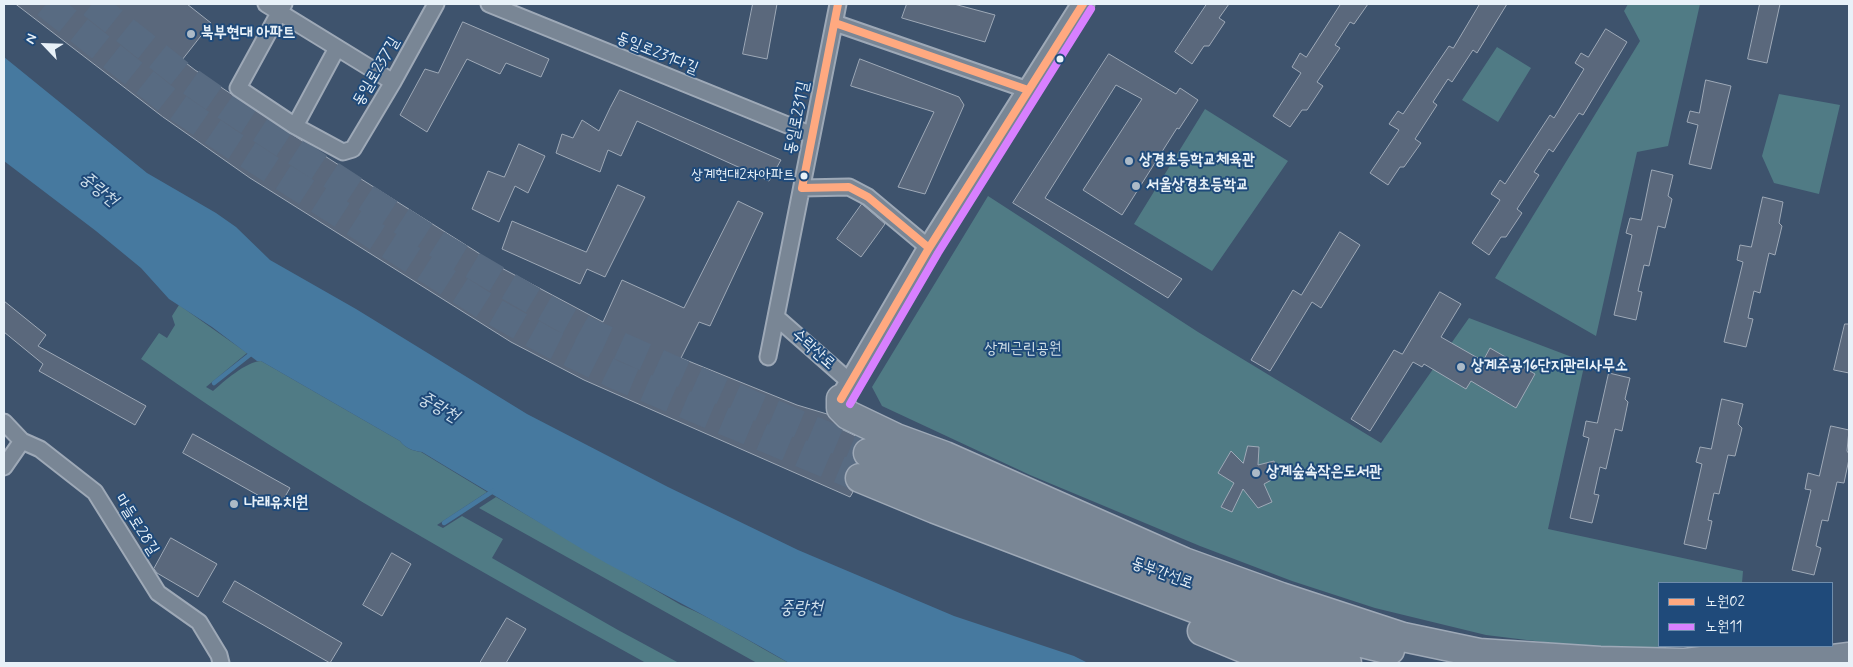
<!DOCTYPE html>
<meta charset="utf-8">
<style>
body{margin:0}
#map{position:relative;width:1853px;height:667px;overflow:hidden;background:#3e536d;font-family:Mynerve,"Poor Story",sans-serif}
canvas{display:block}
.frame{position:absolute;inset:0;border:5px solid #e8f1f8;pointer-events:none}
.legend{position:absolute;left:1658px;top:582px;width:175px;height:65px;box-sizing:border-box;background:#1f4a7a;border:1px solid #6f8dac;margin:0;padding:6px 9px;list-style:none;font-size:15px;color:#e8f1f8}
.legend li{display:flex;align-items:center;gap:10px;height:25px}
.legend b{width:25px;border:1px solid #6f8dac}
.north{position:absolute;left:20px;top:20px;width:50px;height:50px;-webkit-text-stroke:4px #1f4a7a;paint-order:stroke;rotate:294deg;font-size:14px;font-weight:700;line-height:20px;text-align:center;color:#e8f1f8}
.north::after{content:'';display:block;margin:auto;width:18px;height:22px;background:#e8f1f8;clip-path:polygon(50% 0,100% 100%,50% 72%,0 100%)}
</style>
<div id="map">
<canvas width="1853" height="667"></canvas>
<div class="frame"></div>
<ul class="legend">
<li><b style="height:6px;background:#ffa980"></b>노원02</li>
<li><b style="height:6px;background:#d880ff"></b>노원11</li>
</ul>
<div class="north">N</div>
</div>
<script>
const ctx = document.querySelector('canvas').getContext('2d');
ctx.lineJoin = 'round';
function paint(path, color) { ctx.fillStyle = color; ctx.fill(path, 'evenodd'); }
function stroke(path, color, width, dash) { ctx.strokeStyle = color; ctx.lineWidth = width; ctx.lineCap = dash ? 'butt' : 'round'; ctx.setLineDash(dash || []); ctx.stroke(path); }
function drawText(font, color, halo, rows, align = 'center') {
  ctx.font = font + ' Mynerve,"Poor Story",sans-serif'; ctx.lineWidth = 4; ctx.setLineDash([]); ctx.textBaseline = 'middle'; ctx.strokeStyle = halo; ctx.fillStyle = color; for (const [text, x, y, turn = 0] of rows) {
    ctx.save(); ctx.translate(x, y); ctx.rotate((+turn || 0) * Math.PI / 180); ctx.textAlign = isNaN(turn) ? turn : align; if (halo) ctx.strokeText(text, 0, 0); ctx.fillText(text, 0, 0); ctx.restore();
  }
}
const green = new Path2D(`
 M1628,4H1700L1668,146L1637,152L1596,336L1495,278L1640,41L1624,11Z
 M1497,47L1531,68L1498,122L1462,100Z
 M1779,94L1840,105L1819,194L1774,183L1762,156Z
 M1205,109L1288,161L1212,271L1134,224Z
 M988,196L1198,332L1381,443L1469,318L1585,362L1548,529L1743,571L1742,583H1659V646H1756L1733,651L1687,647L1592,648L1486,635L1375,608L1292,581L1200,546L1030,475L882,406L872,387Z
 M179,305L247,353L206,387L213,391C223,382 247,361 261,361L400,441C405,448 413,451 421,452L487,492L437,525L443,528L462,516L503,539L492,558L618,630L679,663H646C476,569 306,475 147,363L141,359L159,333L167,338L175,325L172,316Z
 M496,497L681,605C719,621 753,644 789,663H757L479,508Z`);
const water = new Path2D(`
 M4,57L147,173L216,213L236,227L270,260L356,309L527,414L668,487L798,550L954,616L1074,656L1088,663H789C729,628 667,596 606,563C579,548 552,530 525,514C491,493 456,473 422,452C413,451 405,448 400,441L261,361H257L212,327L169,299L141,268L96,231L4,161Z`);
const stream = new Path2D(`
 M214,383L252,353
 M444,523L493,491`);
const building = new Path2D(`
 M16,4H187L211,23L182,60L195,70L331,160L480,254L479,256L603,322L622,280L684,308L738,201L763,213L710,326L699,322L681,358L797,405L827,414L841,429L862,439L858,441L853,447V455L856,463L850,466L845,472V481L847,487L853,492L850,497L584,380L511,342L250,178L163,117Z
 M753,4H777L767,59L743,54Z
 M907,4H954L995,15L985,42L902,18Z
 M1207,4H1229L1219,18L1225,22L1209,46H1204L1192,64L1175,52Z
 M1341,4H1368L1354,24L1350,22L1335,45L1340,48L1317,82L1323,86L1307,110H1302L1290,127L1273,116L1301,73L1292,67L1300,53L1306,57Z
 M1480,4H1507L1477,53L1473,50L1452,82L1448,79L1433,102L1437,105L1415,139L1421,143L1404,167H1400L1388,185L1370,173L1399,130L1389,124L1398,111L1403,114L1449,46L1453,48Z
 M1760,4H1780L1767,63L1748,59Z
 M463,22L549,59L541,77L506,63L500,74L467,59L427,132L400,115L425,69L438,73Z
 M1606,29L1627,42L1583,115L1579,113L1553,152L1549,149L1534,172L1539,175L1517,209L1522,213L1506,237H1501L1489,255L1472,243L1500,200L1491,194L1500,180L1505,184L1550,115L1554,118L1584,69L1575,63L1581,53L1588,57Z
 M1109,54L1176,94L1180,88L1198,100L1179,129L1177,128L1122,215L1083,190L1142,99L1116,85L1045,198L1182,279L1168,298L1013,203Z
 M860,59L959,97L964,105L925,194L898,187L934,112L851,86Z
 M1706,80L1731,86L1711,169L1689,164L1698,125L1687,122L1690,111L1699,113Z
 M620,90L781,160L769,181L637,121L621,156L608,150L600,172L556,153L562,134L573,138L582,120L599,131L610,108Z
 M519,144L545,156L528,193L515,186L499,222L472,209L488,171L504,177Z
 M1652,170L1673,175L1668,196L1672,199L1665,228L1658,226L1649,266L1644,265L1638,291L1642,292L1636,320L1614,315L1632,235L1626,233L1630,218L1641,220Z
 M618,185L645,197L605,277L587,269L580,284L502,249L512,221L586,252Z
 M1763,197L1783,202L1779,223L1782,226L1775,255L1769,253L1760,293L1754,291L1748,318L1753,319L1746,347L1724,342L1743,262L1737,260L1740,245L1751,247Z
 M862,204L885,224L861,257L837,239Z
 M1340,232L1360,245L1321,308L1312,302L1270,371L1251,360L1293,290L1301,295Z
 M1440,292L1461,304L1441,337L1483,361L1490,348L1535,374L1516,408L1471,381L1466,389L1424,364L1422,367L1413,362L1370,431L1351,419L1394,350L1402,354Z
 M4,301L46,335L38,346L146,406L135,425L39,371L43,364L4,332Z
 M1845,324H1849V373L1834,370Z
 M1609,373L1630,378L1625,399L1628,402L1622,431L1615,429L1606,469L1600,467L1594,494L1599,495L1592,523L1570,518L1589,438L1583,436L1586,421L1597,423Z
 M1722,399L1743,404L1738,424L1742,428L1735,456L1728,455L1719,494L1714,493L1708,520L1712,521L1706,549L1684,544L1702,464L1696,462L1700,447L1711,449Z
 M1831,426L1849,430L1847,451L1849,454V459L1844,483L1837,482L1828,521L1822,520L1816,546L1821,548L1814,575L1792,570L1811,490L1805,489L1808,473L1819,476Z
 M193,434L290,488L279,507L183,453Z
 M1248,446L1259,447L1258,465L1274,461L1277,477L1264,484L1272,502L1258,508L1243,489L1232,512L1221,507L1234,483L1218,473L1231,451L1243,463Z
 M171,538L217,564L198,597L157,573L154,569Z
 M392,553L411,564L382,616L363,605Z
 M235,581L342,643L330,663L223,602Z
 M507,618L526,629L506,663H480Z`);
const highwayTunnel = new Path2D(`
 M46,4L167,100L228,142L491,310L546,341L615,375L860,478
 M92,4L184,77L227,107L442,247L549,310L589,332L663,365L758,407L868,453`);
const street = new Path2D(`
 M266,4L393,82
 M284,4L238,88L295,126L343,152L353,149L393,82L436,4
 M489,4L812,135
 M835,23L1028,90
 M295,126L337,48
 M802,188L849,187L868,197L929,248
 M776,317L850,382
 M768,357L838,4
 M4,422L22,441L40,449L95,492L158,593L199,622L219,655L221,663
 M4,467L22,441`);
const secondary = new Path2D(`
 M841,399L929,248L1083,4`);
const highway = new Path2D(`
 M841,399V408L848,415L896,438L945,456L1184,562L1281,597L1403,637L1479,653L1600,661L1685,663L1778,652L1811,646
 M868,453L1124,560L1321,633L1390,650
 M860,478L935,509L1314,654L1347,663
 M1202,631L1267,658L1286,663
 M1801,663L1849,657`);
const bus1 = new Path2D(`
 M838,4L802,188L849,187L868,197L929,248
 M835,23L1028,90
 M841,399L929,248L1083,4`);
const bus2 = new Path2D(`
 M850,404L938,253L1091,9`);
const markers = [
 [191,34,5,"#acbac7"],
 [1060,59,4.5,"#e8f1f8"],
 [1129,161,5,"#acbac7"],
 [804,176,4.5,"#e8f1f8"],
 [1136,186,5,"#acbac7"],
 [1461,367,5,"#acbac7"],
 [1256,473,5,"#acbac7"],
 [234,504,5,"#acbac7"]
];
const busNames = [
 ["상계현대2차아파트",795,176]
];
const poiNames = [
 ["북부현대 아파트",201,34],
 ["상경초등학교체육관",1139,161],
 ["서울상경초등학교",1146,186],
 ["상계주공16단지관리사무소",1471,367],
 ["상계숲속작은도서관",1266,473],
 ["나래유치원",244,504]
];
const streetNames = [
 ["동일로231다길",657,54,22],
 ["동일로237길",377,72,-60],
 ["동일로231길",798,118,-79],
 ["수락산로",813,350,42],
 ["마들로28길",136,525,58],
 ["동부간선로",1162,574,20]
];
const parkNames = [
 ["상계근린공원",1023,350]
];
const waterNames = [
 ["중랑천",98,190,39],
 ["중랑천",438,408,30],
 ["중랑천",801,609]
];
paint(green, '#507b85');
paint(water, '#46799f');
stroke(stream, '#46799f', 4.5);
paint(building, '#5a687c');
stroke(building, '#9ea9b7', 1);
stroke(highwayTunnel, '#586b82', 28, [28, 14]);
stroke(street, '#9ea9b7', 19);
stroke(secondary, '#9ea9b7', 25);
stroke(highway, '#9ea9b7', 31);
stroke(street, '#798695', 15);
stroke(secondary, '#798695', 21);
stroke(highway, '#798695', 28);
stroke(bus1, '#ffa980', 8);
stroke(bus2, '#d880ff', 8);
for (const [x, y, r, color] of markers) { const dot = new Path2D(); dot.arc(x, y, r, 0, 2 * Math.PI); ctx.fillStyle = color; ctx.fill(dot); stroke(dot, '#1f4a7a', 2); }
drawText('15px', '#e8f1f8', '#1f4a7a', busNames, 'right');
drawText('bold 16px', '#e8f1f8', '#1f4a7a', poiNames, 'left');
drawText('16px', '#e8f1f8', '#1f4a7a', streetNames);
drawText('16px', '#d2e0e7', '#1f4a7a', parkNames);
drawText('italic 18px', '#d0e0eb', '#1f4a7a', waterNames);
</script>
